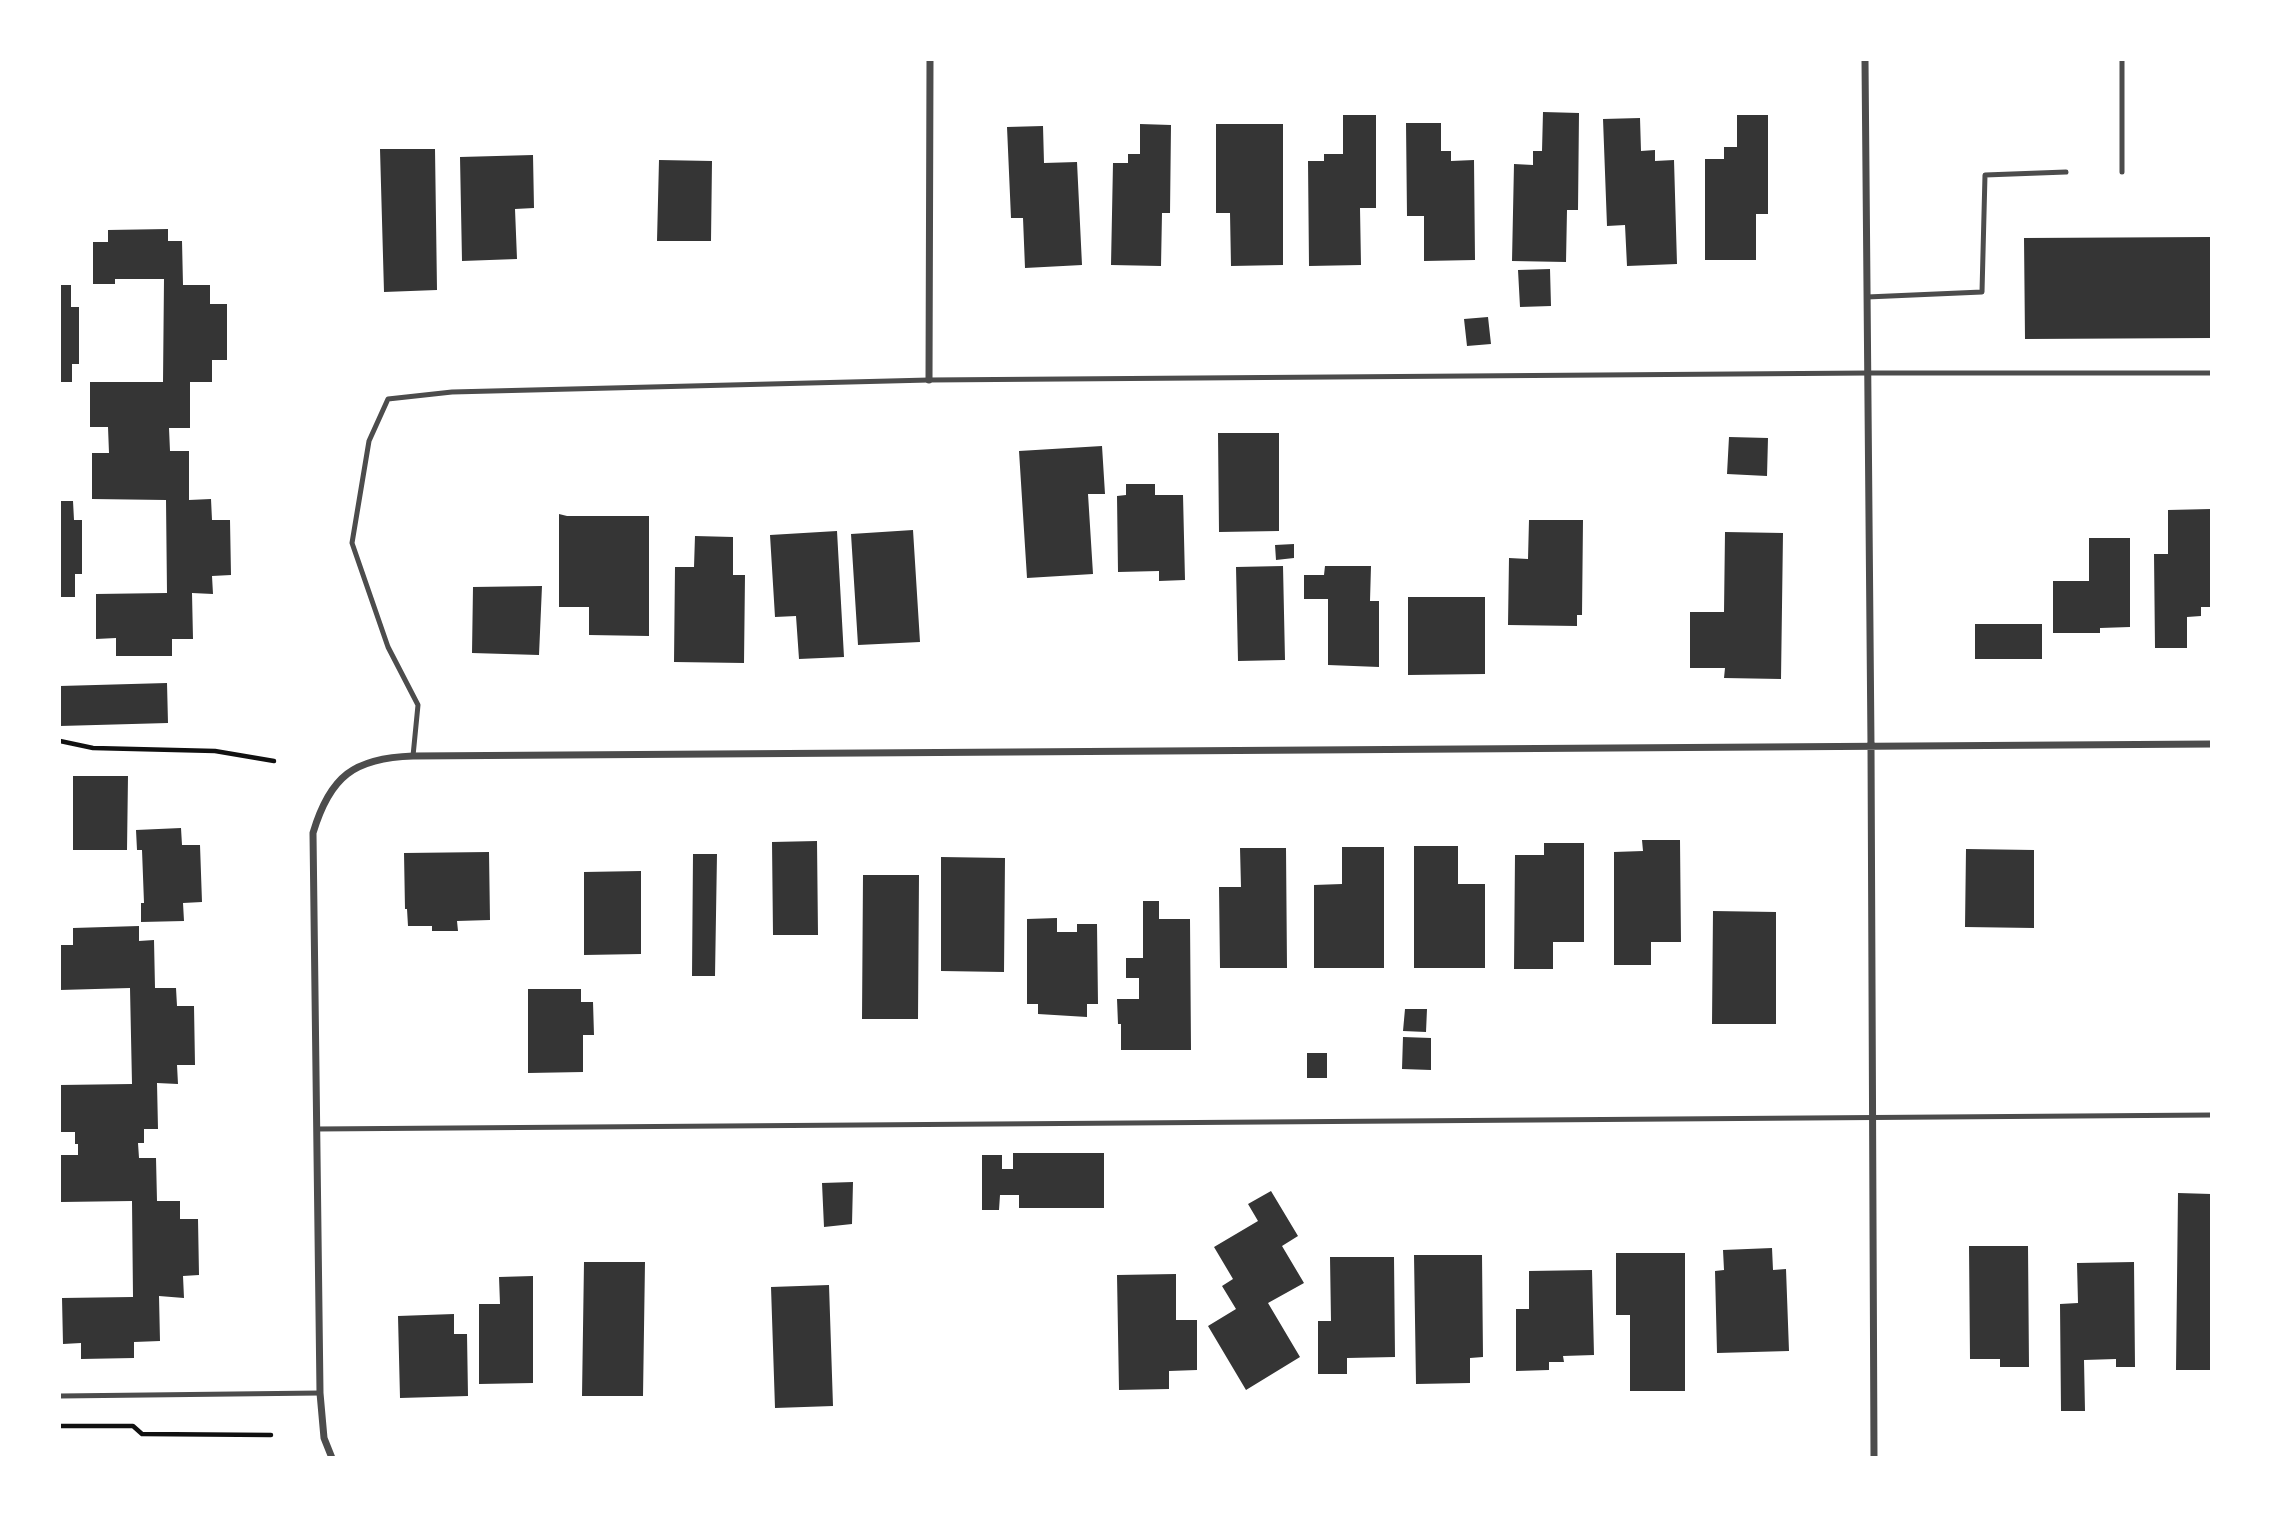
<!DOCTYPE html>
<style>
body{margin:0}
#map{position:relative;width:2271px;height:1517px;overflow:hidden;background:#fff;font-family:Lato,sans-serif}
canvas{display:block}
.frame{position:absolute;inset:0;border:61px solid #fff;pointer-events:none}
</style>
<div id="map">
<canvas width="2271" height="1517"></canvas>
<div class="frame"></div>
</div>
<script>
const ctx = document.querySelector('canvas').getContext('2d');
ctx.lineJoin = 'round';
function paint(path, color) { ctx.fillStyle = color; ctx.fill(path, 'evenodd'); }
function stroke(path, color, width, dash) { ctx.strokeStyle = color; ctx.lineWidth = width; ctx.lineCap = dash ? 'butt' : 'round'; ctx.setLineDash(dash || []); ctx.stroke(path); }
const building = new Path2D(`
 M1543,112L1579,113L1578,210H1567L1566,262L1512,261L1514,164L1533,165V151H1542Z
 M1343,115H1376V208H1360L1361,265L1309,266L1308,161H1324V154H1343Z
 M1737,115H1768V214H1756V260H1705V159H1724V147H1737Z
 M1640,118L1641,151L1655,150V161L1674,160L1677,264L1627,266L1625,225L1607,226L1603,119Z
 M1406,123H1441V151H1451V161L1474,160L1475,260L1424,261V216H1407Z
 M1140,124L1171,125L1170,213H1162L1161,266L1111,265L1113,163H1128V154H1140Z
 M1216,124H1283V265L1231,266L1230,213H1216Z
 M1043,126L1044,163L1077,162L1082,265L1025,268L1023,218H1011L1007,127Z
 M380,149H435L437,290L384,292Z
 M533,155L534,208L515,209L517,259L462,261L460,157Z
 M659,160L712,161L711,241H657Z
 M168,229V241H182L183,285H210V304H227V360H212V382H190V428H169L170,451H189V500L211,499L212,520H230L231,575L212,576L213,594L192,593L193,639H172V656H116V638L96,639V594L167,593L166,500L92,499V453H109L108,427H90V382H163L164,279H115V284H93V242H108V230Z
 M2211,237V338L2025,339L2024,238Z
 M1550,269L1551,306L1520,307L1518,270Z
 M60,285H71V307H79V364H72V382H60Z
 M1488,317L1491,344L1467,346L1464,319Z
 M1218,433H1279V531L1219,532Z
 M1729,437L1768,438L1767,476L1727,474Z
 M1102,446L1105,494H1088L1093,574L1027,578L1019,451Z
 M1126,484H1155V495H1183L1185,580L1159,581V571L1118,572L1117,496L1126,495Z
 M60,501H73L74,520H82V574H75V597H60Z
 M2211,509V607H2201V616L2187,617V648H2155L2154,554H2168V510Z
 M559,514L567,516H649V636L589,635V607H559Z
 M1529,520H1583L1582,615H1577V626L1508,625L1509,558L1528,559Z
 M913,530L920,642L858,645L851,534Z
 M837,531L844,657L799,659L796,616L775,617L770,535Z
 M1725,532L1783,533L1781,679L1724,678L1725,668H1690V612H1724Z
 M695,536L733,537V575H745L744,663L674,662L675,567H694Z
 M2089,538H2130V627L2100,628V633H2053V581H2089Z
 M1294,544V558L1276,560L1275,545Z
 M1283,566L1285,660L1238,661L1236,567Z
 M1325,566H1371L1370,601H1379V667L1328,665V599H1304V575H1324Z
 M542,586L539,655L472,653L473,587Z
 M1408,597H1485V674L1408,675Z
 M1975,624H2042V659H1975Z
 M167,683L168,723L60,726V686Z
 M73,776H128L127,850H73Z
 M181,828L182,845H200L202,902L183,903L184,921L141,922V903H144L142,850H137L136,830Z
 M1642,840H1680L1681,942H1651V965H1614V852L1643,851Z
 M817,841L818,935H773L772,842Z
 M1544,843H1584V942H1553V969H1514L1515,855H1544Z
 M1414,846H1458V884H1485V968H1414Z
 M1342,847H1384V968H1314V885L1342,884Z
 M1240,848H1286L1287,968H1220L1219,887H1241Z
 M1966,849L2034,850V928L1965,927Z
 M489,852L490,920L457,921L458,931H432V926H408L407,909H405L404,853Z
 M693,854H717L715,976H692Z
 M941,857L1005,858L1004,972L941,971Z
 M641,871V954L584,955V872Z
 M863,875H919L918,1019H862Z
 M1143,901H1159V919H1190L1191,1050H1121V1024H1118L1117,999H1139V978H1126V958H1143Z
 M1713,911L1776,912V1024H1712Z
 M1057,918V932H1077V924H1097L1098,1004H1087V1017L1038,1014V1004H1027V919Z
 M139,926V941L154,940L155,988H176L177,1006H194L195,1065H177L178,1084L157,1083L158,1129H144V1143H138L139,1158H156L157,1201H180V1219H198L199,1275L183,1276L184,1298L159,1296L160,1341L134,1342V1358L81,1359V1343L63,1344L62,1298L133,1297L132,1201L61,1202L60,1155H78V1144H75V1132H60V1085L132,1084L130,988L60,990V945H73V928Z
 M528,989H581V1002H593L594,1035H583V1072L528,1073Z
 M1405,1009H1427L1426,1032L1403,1031Z
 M1403,1037L1431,1038V1070L1402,1069Z
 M1307,1053H1327V1078H1307Z
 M1013,1153H1104V1208H1019V1195H1000L999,1210H982V1155H1002V1169H1013Z
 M853,1182L852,1224L824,1227L822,1183Z
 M1271,1191L1298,1236L1282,1246L1304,1283L1268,1303L1300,1357L1246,1390L1208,1326L1236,1309L1222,1286L1233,1279L1214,1247L1258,1221L1248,1204Z
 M2178,1193L2211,1194V1370H2176Z
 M1969,1246H2028L2029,1367H2000V1359H1970Z
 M1772,1248L1773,1270L1786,1269L1789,1351L1717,1353L1715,1271L1724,1270L1723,1250Z
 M1616,1253H1685V1391H1630V1315H1616Z
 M1414,1255H1482L1483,1357L1470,1358V1383L1416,1384Z
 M1330,1257H1394L1395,1357L1347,1358V1374H1318V1321H1331Z
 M584,1262H645L643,1396H582Z
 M2134,1262L2135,1367H2116V1359L2084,1360L2085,1411H2061L2060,1304L2078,1303L2077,1263Z
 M1592,1270L1594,1355L1563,1356L1564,1362H1549V1370L1516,1371V1309H1529V1271Z
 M1176,1274V1320H1197V1370L1169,1371V1389L1119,1390L1117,1275Z
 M533,1276V1383L479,1384V1304H500L499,1277Z
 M829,1285L833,1406L775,1408L771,1287Z
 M454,1314V1334H467L468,1396L400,1398L398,1316Z`);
const path = new Path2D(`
 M60,741L93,748L215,751L274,761
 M60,1426H133L142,1434L271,1435`);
const service = new Path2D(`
 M2122,172V60
 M1867,297L1982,292L1985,175L2066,172
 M413,756L418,705L388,647L352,543L369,441L388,399L452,392L929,380L1868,373H2212
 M317,1129L2212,1115
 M60,1396L320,1393`);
const minor = new Path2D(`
 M1865,60L1871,746L1874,1458
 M929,380L930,60
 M332,1458L324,1438L320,1393L313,833C330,776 354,758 413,756L2212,744`);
paint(building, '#353535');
stroke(path, '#111', 4.5);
stroke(service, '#4c4c4c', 5);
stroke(minor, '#4c4c4c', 7);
</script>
